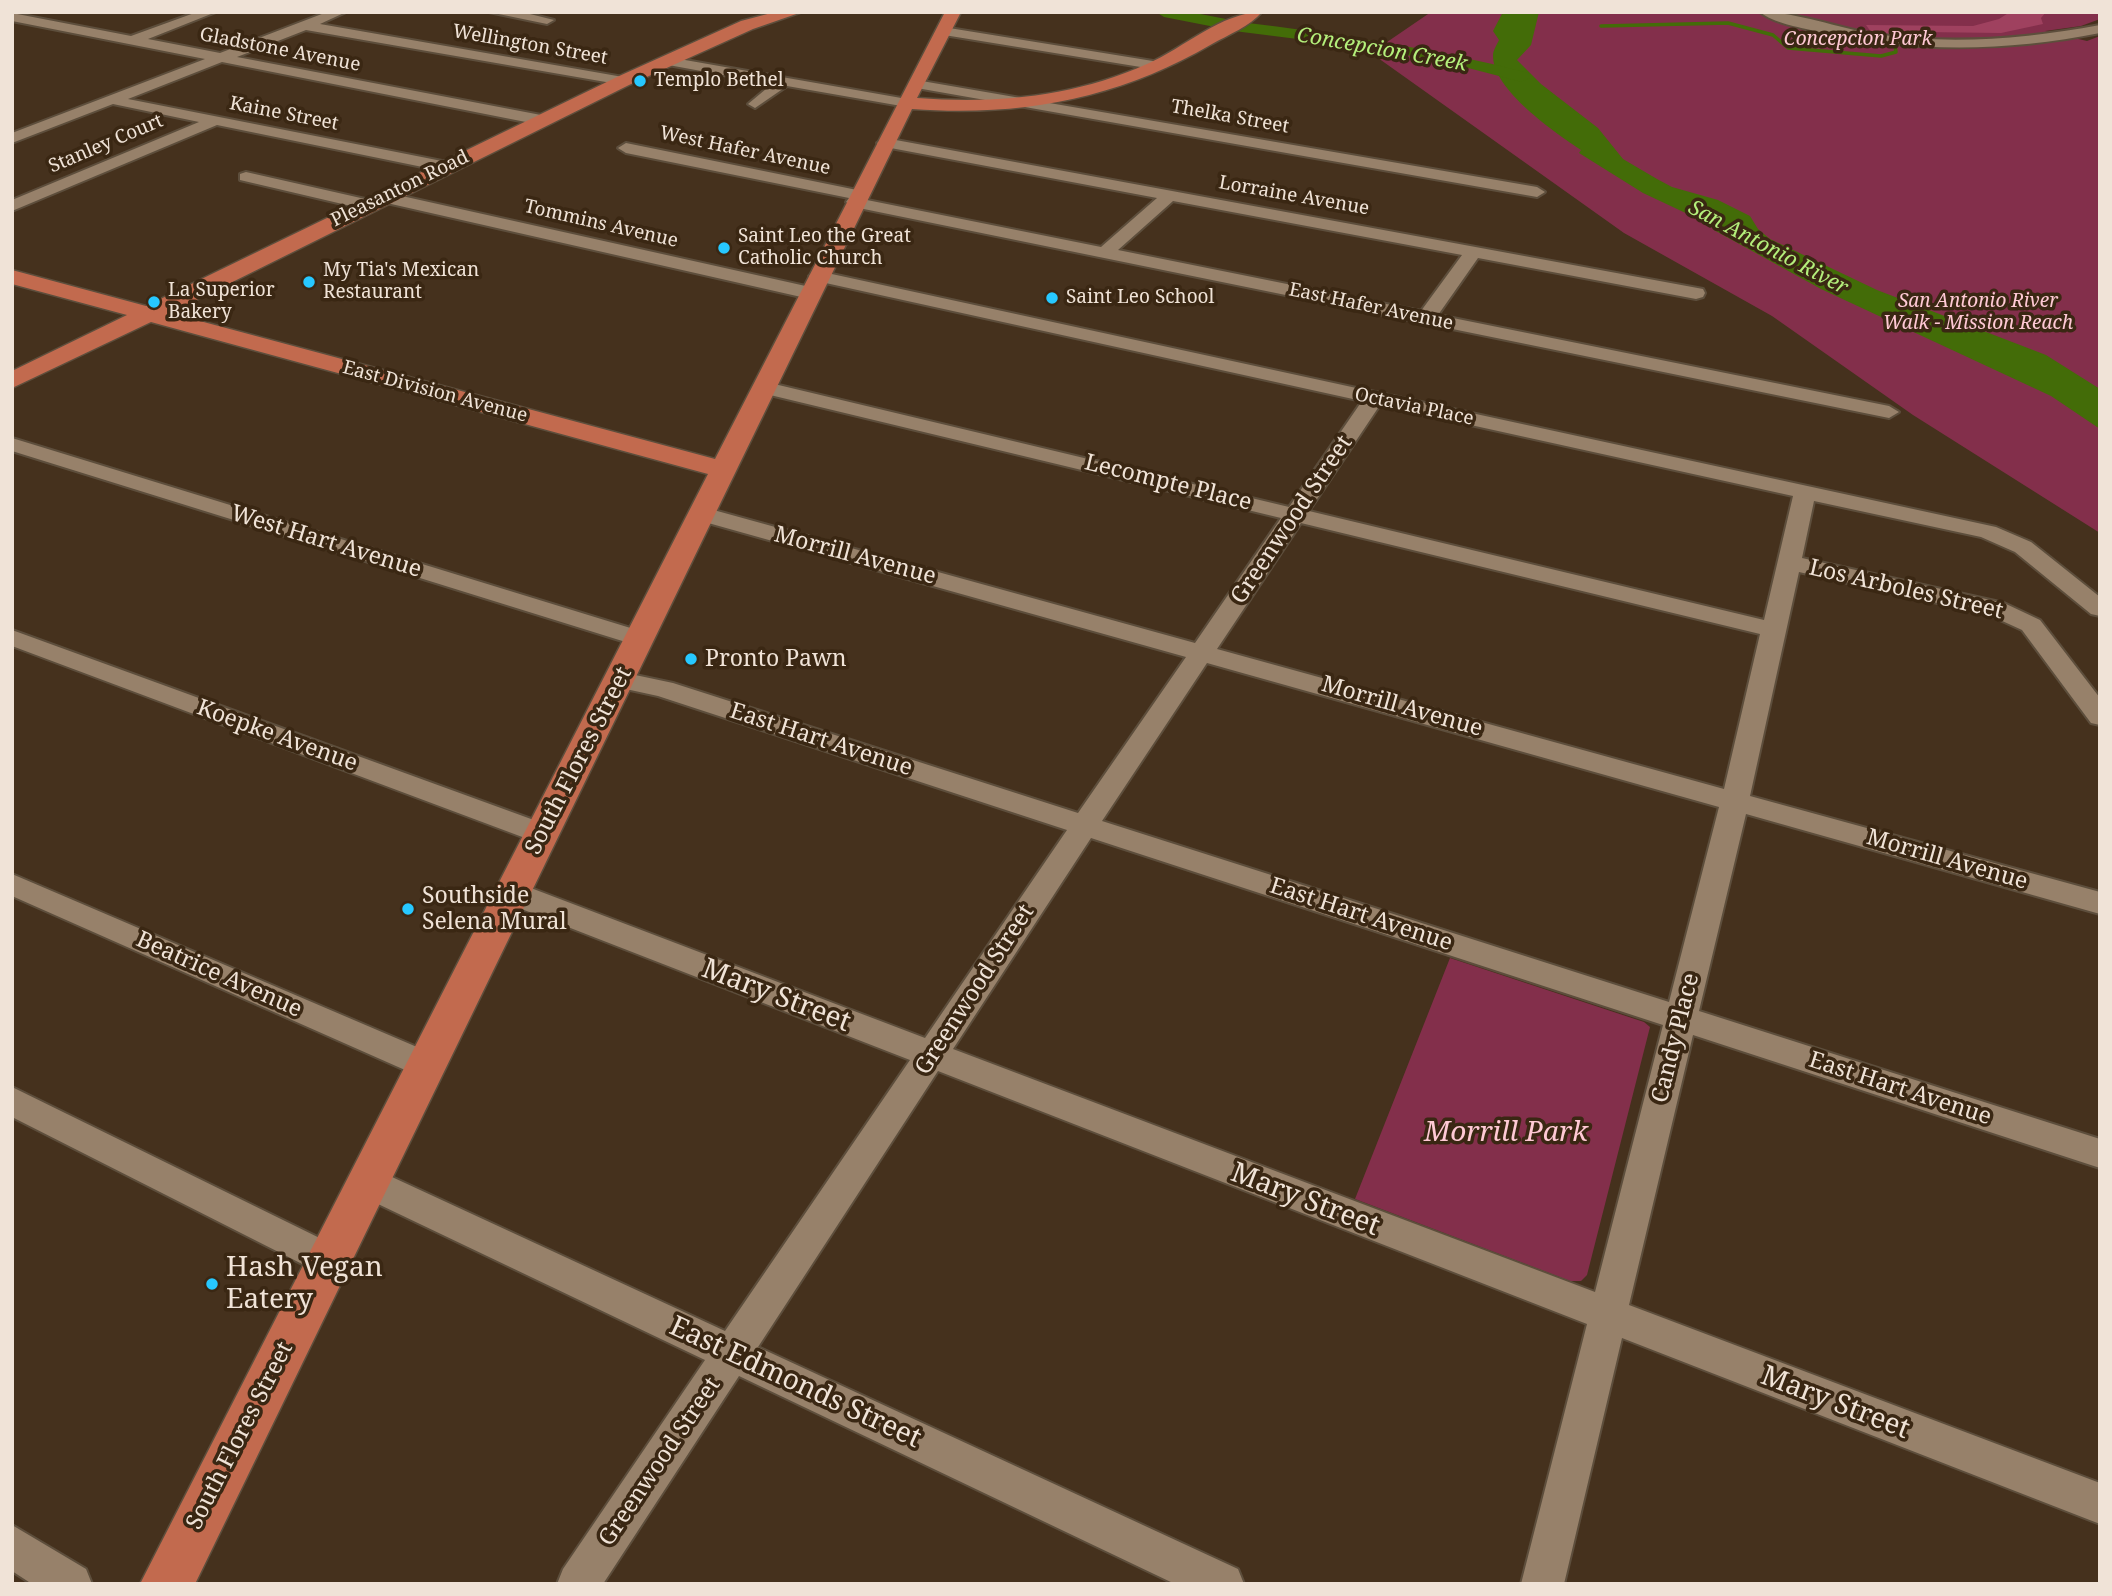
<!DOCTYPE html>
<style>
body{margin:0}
#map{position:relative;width:2112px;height:1596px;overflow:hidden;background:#45311d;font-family:"Noto Serif",serif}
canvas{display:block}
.frame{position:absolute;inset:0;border:14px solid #f0e3d7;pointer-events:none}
</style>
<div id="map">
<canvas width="2112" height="1596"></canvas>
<div class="frame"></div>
</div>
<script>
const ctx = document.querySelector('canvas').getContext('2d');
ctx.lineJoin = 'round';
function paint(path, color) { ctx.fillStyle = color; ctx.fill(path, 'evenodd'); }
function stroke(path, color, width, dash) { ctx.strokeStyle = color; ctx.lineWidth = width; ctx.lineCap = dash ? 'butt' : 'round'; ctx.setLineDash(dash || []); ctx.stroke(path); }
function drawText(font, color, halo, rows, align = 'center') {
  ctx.font = font + ' "Noto Serif",serif'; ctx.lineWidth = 7; ctx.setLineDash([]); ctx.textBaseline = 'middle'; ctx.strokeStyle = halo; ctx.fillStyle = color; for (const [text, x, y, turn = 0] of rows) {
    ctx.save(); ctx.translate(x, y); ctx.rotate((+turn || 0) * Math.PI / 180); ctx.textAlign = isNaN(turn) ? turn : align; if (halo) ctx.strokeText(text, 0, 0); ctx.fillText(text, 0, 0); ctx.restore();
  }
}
const green = new Path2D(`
 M1431,12H2100V19L2081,26L2045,31L2087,41L2100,36V533L1913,415L1772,316L1624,233L1371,53Z
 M1450,958L1644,1022L1650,1027L1587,1275L1581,1281H1570L1355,1199Z`);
const forest = new Path2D(`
 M2010,12H2046L2041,18L2043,24L2001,33L1923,32L1908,36L1871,32L1866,25L1973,26L1999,19Z`);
const water = new Path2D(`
 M1503,12H1539L1531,45L1517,60L1541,84L1598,128L1623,159L1657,179L1672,187L1718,200L1750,216L1758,229L1770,239L1877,290L2046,355L2100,389V429L2051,396L1821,289L1714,230L1709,224L1643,193L1579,153L1581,150C1556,133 1492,90 1493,55C1493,51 1497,44 1499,40L1493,31Z`);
const stream = new Path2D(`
 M1601,26L1728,23L1773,35L1788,48L1881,56L1896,52L1895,45`);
const river = new Path2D(`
 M1156,12H1190L1226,19L1228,23L1220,28L1164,17Z
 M1240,22C1338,34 1433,48 1528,73L1531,77L1522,82L1449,63L1369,48L1234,31L1232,27Z`);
const minor = new Path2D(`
 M197,12H216L148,39L220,53L327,12H346L320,24L623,77L630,81L623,85L306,30L237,57L541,115L549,120L541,125L222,62L128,99L447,162L455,167L447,172L217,125L12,211V200L199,122L113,104L12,143V133L205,59L12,21V13L131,36Z
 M489,12H522L554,20L547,24Z
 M1760,12C1798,12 1837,28 1875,34C1950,45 2026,39 2100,25V33C2005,52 1910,53 1815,31C1799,27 1773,23 1760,12Z
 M943,27L1159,62L1166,66L1159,70L938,34L936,31Z
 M668,57L907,99L914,103L907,107L787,86L755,108L748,104L772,84L663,64L661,61Z
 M916,80L1537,187L1545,192L1537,197L911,87L909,84Z
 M885,138L1703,289L1705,293L1703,297L1696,299L1478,258L1438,315L1889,406L1899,412L1889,418L854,207L846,202L849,198L626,153L618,148L626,143L857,190L865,195L862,199L1101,247L1157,198L880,146L877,143ZM1173,201L1462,255L1421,311L1118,250Z
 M246,172L374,201L376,205L368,210L240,180V174Z
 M384,192L810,287L819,293L810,299L378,201V193Z
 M818,271L1996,527L2031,542L2100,597V616L2091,614L2015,552L1981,537L1814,501L1802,558L2004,603L2040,620L2100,698V725L2091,723L2022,630L1987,614L1799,572L1750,796L2100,892V914L1746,814L1699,1011L2100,1139V1168L1693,1035L1629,1305L2100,1483V1524L1622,1338L1564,1584H1521L1587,1324L938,1071L758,1347L1238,1569L1244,1584H1175L739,1376L603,1584H557L563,1569L705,1360L355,1193L349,1182L355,1171L367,1167L379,1171L725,1331L910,1060L501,901L497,893L501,885L512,882L523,885L925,1038L1067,830L658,696L612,686L608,680L612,674L621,672L673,683L1078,813L1186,657L694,519L691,514L694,509H710L1195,643L1281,518L766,394L756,388L766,382L1289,507L1362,401L812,280L809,276ZM1380,405L1793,496L1764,620L1309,511ZM1301,523L1760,634L1724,789L1217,649ZM1207,663L1719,807L1669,1002L1102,821ZM1091,838L1663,1025L1595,1292L953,1049Z
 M12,438L650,634L653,639L650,644H632L12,451Z
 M12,630L553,827L557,834L553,841L543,844L533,841L12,646Z
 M12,874L438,1056L443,1065L438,1074L426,1078L414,1074L12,896Z
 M12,1087L342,1249L347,1260L342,1271L329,1276L316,1271L12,1117Z
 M12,1525L86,1569L92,1584H32L12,1571Z`);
const major = new Path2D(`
 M775,12H802L753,29L629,85L170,313L715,459L945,12H961L917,98C997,104 1073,97 1147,64C1184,48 1222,12 1262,12C1250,26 1228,35 1212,44C1118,99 1020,117 912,109L195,1584H140L708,474L151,322L12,388V371L127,315L12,284V270L146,306L617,77L741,21Z`);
const markers = [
 [640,81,7,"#27c8ff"],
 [724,248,7,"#27c8ff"],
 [309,282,7,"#27c8ff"],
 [1052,298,7,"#27c8ff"],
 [154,302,7,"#27c8ff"],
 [691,659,7,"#27c8ff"],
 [408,909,7,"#27c8ff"],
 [212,1284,7,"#27c8ff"]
];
const farParknames = [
 ["Concepcion Park",1858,40],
 ["San Antonio River",1978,302],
 ["Walk - Mission Reach",1978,324]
];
const farStreetnames = [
 ["Wellington Street",530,45,10],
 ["Gladstone Avenue",280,50,11],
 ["Kaine Street",284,114,11],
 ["Thelka Street",1230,117,10],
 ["Stanley Court",106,144,-23],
 ["West Hafer Avenue",745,151,12],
 ["Pleasanton Road",400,189,-26],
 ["Lorraine Avenue",1294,196,10],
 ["Tommins Avenue",601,224,13],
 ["East Hafer Avenue",1371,307,12],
 ["East Division Avenue",435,392,15],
 ["Octavia Place",1414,407,12]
];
const farPoinames = [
 ["Templo Bethel",654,81],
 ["Saint Leo the Great",738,237],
 ["Catholic Church",738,259],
 ["My Tia's Mexican",323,271],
 ["Restaurant",323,293],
 ["La Superior",168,291],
 ["Bakery",168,313],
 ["Saint Leo School",1066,298]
];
const farWaternames = [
 ["Concepcion Creek",1382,50,10],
 ["San Antonio River",1768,248,28]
];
const streetNames = [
 ["Lecompte Place",1168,483,14],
 ["Greenwood Street",1292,520,-56],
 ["West Hart Avenue",326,542,17],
 ["Morrill Avenue",855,556,15],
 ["Los Arboles Street",1906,590,13],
 ["Morrill Avenue",1402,707,16],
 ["Koepke Avenue",277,736,20],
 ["East Hart Avenue",821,740,18],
 ["South Flores Street",579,761,-63],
 ["Morrill Avenue",1947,860,16],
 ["East Hart Avenue",1361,915,18],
 ["Beatrice Avenue",219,975,24],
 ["Greenwood Street",975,990,-57],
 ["Candy Place",1676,1038,-76],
 ["East Hart Avenue",1900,1089,18],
 ["South Flores Street",240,1436,-63],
 ["Greenwood Street",660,1462,-56]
];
const poiNames = [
 ["Pronto Pawn",705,659],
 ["Southside",422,896],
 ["Selena Mural",422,922]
];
const nearStreetnames = [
 ["Mary Street",776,996,21],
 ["Mary Street",1305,1200,21],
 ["East Edmonds Street",795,1383,25],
 ["Mary Street",1835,1403,21]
];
const nearParknames = [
 ["Morrill Park",1506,1133]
];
const nearPoinames = [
 ["Hash Vegan",226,1268],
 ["Eatery",226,1300]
];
paint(green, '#832f4b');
paint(forest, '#9f415f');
paint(water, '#436c08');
stroke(stream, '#436c08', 3.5);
paint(river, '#436c08');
stroke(minor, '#5d4e3c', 4);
stroke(major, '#5d4e3c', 3);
paint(minor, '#97816a');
paint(major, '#c26a4e');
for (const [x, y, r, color] of markers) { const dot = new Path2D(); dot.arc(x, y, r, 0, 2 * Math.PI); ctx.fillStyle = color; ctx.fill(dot); stroke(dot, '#3a2713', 2.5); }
drawText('italic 19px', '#ffc9d5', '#3a2713', farParknames);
drawText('19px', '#f0e3d7', '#3a2713', farStreetnames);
drawText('19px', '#f0e3d7', '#3a2713', farPoinames, 'left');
drawText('italic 21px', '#b4ef7b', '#3a2713', farWaternames);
drawText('23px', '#f0e3d7', '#3a2713', streetNames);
drawText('23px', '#f0e3d7', '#3a2713', poiNames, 'left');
drawText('28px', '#f0e3d7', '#3a2713', nearStreetnames);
drawText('italic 28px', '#ffc9d5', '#3a2713', nearParknames);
drawText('28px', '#f0e3d7', '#3a2713', nearPoinames, 'left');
</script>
